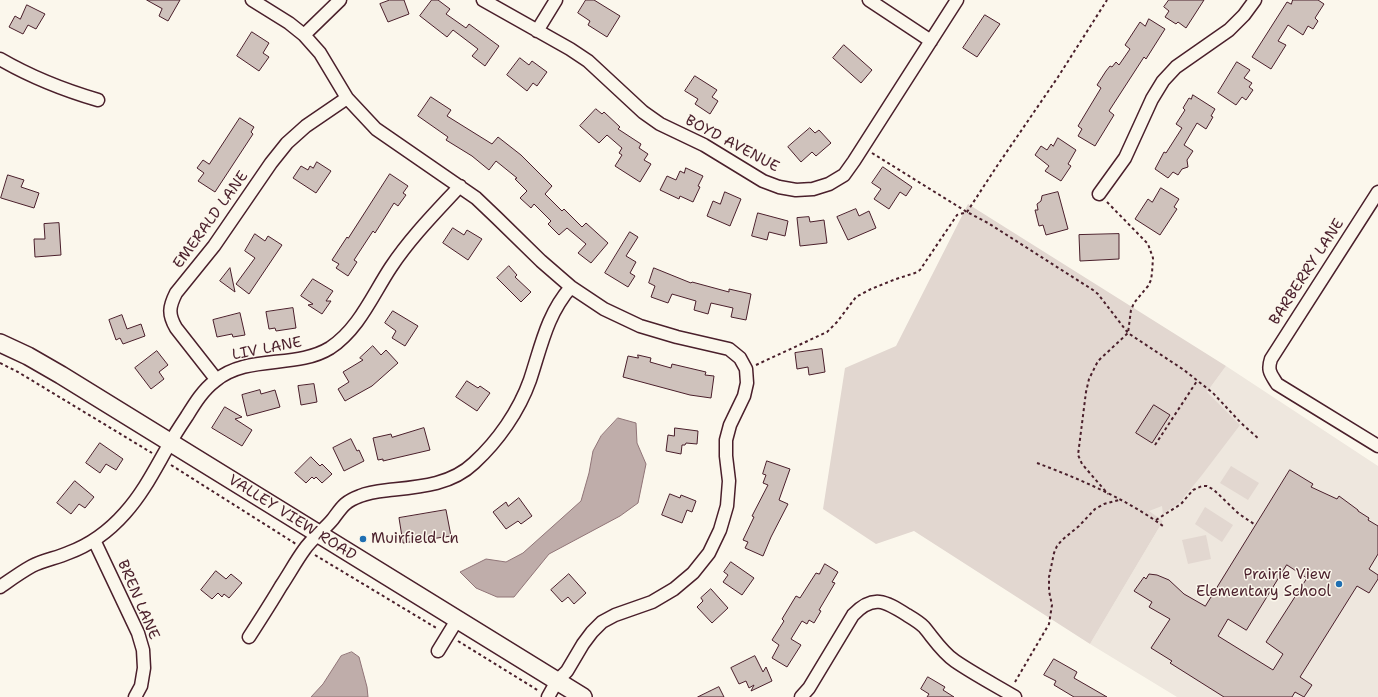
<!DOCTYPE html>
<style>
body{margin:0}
canvas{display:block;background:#fbf7ec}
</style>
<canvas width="1378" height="697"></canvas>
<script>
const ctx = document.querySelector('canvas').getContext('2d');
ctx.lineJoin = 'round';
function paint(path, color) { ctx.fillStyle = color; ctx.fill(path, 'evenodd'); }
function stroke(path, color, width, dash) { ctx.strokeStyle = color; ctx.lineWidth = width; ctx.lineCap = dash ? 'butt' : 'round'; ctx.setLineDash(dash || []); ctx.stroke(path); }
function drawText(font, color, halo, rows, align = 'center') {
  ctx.font = font + ' "Shantell Sans",sans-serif'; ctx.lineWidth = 3; ctx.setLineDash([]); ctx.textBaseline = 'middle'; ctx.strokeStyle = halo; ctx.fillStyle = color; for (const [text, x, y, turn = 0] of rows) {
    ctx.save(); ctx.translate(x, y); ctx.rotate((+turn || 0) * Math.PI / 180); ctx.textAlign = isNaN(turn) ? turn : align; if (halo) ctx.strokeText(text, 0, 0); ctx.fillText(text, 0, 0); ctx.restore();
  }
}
const built = new Path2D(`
 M1226,366L1378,466V697H1177L1090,644L1163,521L1148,512L1207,392Z`);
const green = new Path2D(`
 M968,204L1226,366L1207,392L1240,425L1202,475L1180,502L1163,514L1162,506L1149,511L1163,521L1090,644L914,531L876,544L823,509L845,368L896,346Z
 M1231,466L1259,483L1248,500L1220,483Z
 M1205,507L1233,525L1222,542L1195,524Z
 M1206,535L1211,559L1188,564L1182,540Z`);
const water = new Path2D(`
 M618,418L636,423L637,443L646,464L638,503L620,516L549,554L514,597H497L476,588L460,572L486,559L506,562L523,553L581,501L589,473L593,451L601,436Z
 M352,652L359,657L367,687L368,697H311L323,684L341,656Z`);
const building = new Path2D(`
 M147,0H180L168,21L159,16L162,9Z
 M390,0H404L409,14L388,22L380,4Z
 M432,0H438L450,9L446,14L466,28L469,24L499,46L485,66L472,56L478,49L453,30L447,37L420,16Z
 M586,0H594L620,16L607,37L588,25L590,21L578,13Z
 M1169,0H1204L1186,28L1178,22L1176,24L1165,17L1169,11L1164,7Z
 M1293,0H1318L1324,4L1315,18L1318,21L1313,29L1308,26L1303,35L1288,25L1278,41L1286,45L1271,69L1252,57L1287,2L1291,4Z
 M27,5L45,14L36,29L28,25L23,34L9,27L15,16L20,19Z
 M985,15L1000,24L977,57L963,48Z
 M1149,19L1165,29L1146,59L1144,57L1109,111L1114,115L1095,146L1078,136L1082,129L1078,126L1101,88L1097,85L1106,71L1110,66L1112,67L1116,62L1119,65L1130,49L1125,45L1140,22L1145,26Z
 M252,32L269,43L263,53L269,57L259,71L237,56Z
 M844,45L872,70L861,83L833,58Z
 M520,58L529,65L532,61L547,72L537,86L533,83L527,91L507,75Z
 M1237,62L1250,70L1244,78L1252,83L1249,87L1253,90L1246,100L1242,97L1236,105L1218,93Z
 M695,76L717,90L712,97L718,101L710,114L695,104L698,99L685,91Z
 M1193,95L1215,109L1211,116L1213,117L1206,129L1197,123L1184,145L1193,151L1187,160L1188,167L1182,169L1178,175L1173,172L1168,178L1155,169L1164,152L1166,153L1182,128L1176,124L1185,110L1183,108L1189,98L1191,99Z
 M431,97L451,110L447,116L492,144L498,137L521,155L552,186L545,194L562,211L564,209L582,227L586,223L608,243L591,263L578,253L586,244L567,228L559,235L548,224L551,221L534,204L531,208L520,198L527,191L515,179L517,178L496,161L489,170L472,156L446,140L448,137L418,116Z
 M596,109L602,114L604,112L620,127L618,129L641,144L639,148L648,154L644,160L651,164L640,182L615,166L622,155L619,153L622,148L607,135L599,143L580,126Z
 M240,118L254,127L251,132L253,134L215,192L198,181L204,173L197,168L203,160L209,164Z
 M810,128L815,133L819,130L831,143L816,156L812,152L801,162L788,147Z
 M1058,138L1076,150L1068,164L1071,166L1061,181L1045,171L1049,166L1035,155L1041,146L1047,150L1051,144L1053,146Z
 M317,162L331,171L316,193L293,178L301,166L308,170L310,166L313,168Z
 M883,167L912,187L906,196L900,192L889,209L874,199L881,189L872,183Z
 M686,168L703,176L698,186L700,187L693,202L680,196L679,199L660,190L667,176L676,180L680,171L684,173Z
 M390,174L408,186L403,193L406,195L398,206L394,203L375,233L373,231L354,260L357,262L348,276L336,268L339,264L332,260L347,237L348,238Z
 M8,175L24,180L21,187L39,193L34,208L1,198Z
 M1161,188L1179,199L1174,207L1177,209L1160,235L1135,219L1148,199L1152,202Z
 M725,192L741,199L730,226L707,216L713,201L720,204Z
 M1058,192L1068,229L1046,235L1043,225L1039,226L1035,210H1038L1037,204L1041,201L1042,196Z
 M856,209L859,216L869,211L876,228L848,240L837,217Z
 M758,213L788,221L785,236L769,232L767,240L752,236Z
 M809,217L810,222L824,220L827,243L800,246L797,218Z
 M59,223L61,255L35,257L34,239H45L44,224Z
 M453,228L464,235L467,230L482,239L468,260L443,243Z
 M630,232L638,237L626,256L636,262L630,273L635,276L628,287L605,273Z
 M255,234L265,241L268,236L282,245L249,294L236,284L255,258L245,251Z
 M1119,234V259L1080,261L1079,235Z
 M509,266L517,275L515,277L531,292L521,302L497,278Z
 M230,268L235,292L220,281Z
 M654,268L691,283L692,282L729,292V289L751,294L746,320L731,317L733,308L711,303L708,314L694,310L696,301L672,294L668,303L651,297L655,286L649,283Z
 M313,279L333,291L326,301H331L322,314L308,305L313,304L301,296Z
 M293,308L296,328L276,331L275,328L269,329L266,312Z
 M393,311L418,326L405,346L392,338L396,331L385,323Z
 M240,313L245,335L233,337L232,334L217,337L213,320Z
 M122,315L127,329L141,324L145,336L123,344L120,338L116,340L109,320Z
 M373,346L381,355L386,350L398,363L372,386L345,401L338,389L349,382L343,372L363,360L360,358Z
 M822,349L825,372L809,375L808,367L797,369L795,353Z
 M157,351L168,365L159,372L164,379L151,389L135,368Z
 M638,355L651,358L650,362L671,368L672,364L706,372L705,375L714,376L711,398L690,395L623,377L628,356L638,358Z
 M467,381L478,388L480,386L490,393L477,411L456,397Z
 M314,384L317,402L301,405L298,386Z
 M260,390L261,394L275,390L280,407L247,416L242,395Z
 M1154,405L1170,415L1152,443L1136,433Z
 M225,407L242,417L235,419L252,430L242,446L212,428Z
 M424,428L430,450L383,461V459L378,460L373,438L391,434L392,437Z
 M675,428L698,431L697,444L686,443L685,445H682L681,454L666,451L668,435L674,436Z
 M351,439L357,451L359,450L364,461L344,471L333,448Z
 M100,443L123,459L116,470L106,464L100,473L86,463Z
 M311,457L320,466L322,464L332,474L322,483L316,477L314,479L312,477L306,483L295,473Z
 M767,461L790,469L779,500L788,504L771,537L763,556L745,548L748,542L743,540L754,517L752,516L768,485L763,483L766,475L763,474Z
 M1290,470L1313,484L1311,487L1337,499L1339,496L1358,510V511L1369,518L1368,520L1378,526V554L1369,569L1378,575V579L1369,593L1357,586L1300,677L1312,685L1304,697L1295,692L1292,697H1224L1170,663L1172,661L1151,648L1170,619L1149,607L1152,602L1134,591L1144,577L1146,579L1149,574L1157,575L1169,580L1184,594L1205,606ZM1287,565L1307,578L1266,642L1283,654L1273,670L1218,636L1228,619L1246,630Z
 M75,481L94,497L85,508L79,504L71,514L57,503Z
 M670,494L680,498L681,495L696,501L692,512L687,510L682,523L662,515Z
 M519,498L532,516L521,524L518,521L506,529L493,512L506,502L508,506Z
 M446,510L451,536L403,543L399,518Z
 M731,562L754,578L742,595L723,582L728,575L724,572Z
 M825,564L838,572L832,582L835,583L819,610L821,611L814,623L809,620L807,624L802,621L791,639L801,645L787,667L772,658L779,645L772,640L784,621L782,619L796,596L800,598L816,573L819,574Z
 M216,571L226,579L231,574L242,583L229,598L224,594L222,597L218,593L212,599L201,590Z
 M569,574L586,593L574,604L568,597L562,602L551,590Z
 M711,589L728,608L712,623L697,607L703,601L701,598Z
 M755,656L763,672L766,667L772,681L751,691L754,685L749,688L746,681L739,684L731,668Z
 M1054,659L1077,672L1074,678L1107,697H1074L1054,685L1056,681L1044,675Z
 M928,677L945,687L943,690L954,697H927L929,694L921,689Z
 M719,687L724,697H698Z`);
const path = new Path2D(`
 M872,153L967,212L988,223L1093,290L1098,294L1128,333L1184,370L1213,393L1241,423L1259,439
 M1107,202L1148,244L1153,258L1152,273L1151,280L1148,286L1134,303L1131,310L1128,333L1098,361L1089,379L1086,392L1078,455L1082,464L1108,494
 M0,363L18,372L152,453
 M756,365L827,332L837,322L856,297L871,289L896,279L915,273L920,270L957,215L967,212L997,166L1058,77L1107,0
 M1155,445L1197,381
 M1037,463C1080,479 1126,499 1163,526
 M171,465L296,544
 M1156,520L1181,504L1193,490L1202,486H1207L1214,490L1239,514L1254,524
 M315,555L438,629
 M458,641L539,691
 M1015,682L1049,624L1052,605L1049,591V577L1054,553L1057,546L1062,540L1079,526L1095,509L1104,504L1119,500`);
const street = new Path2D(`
 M252,0L289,23L304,35L320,53L347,98L376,129L476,198L497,218L541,261L571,287L604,309L640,326L677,337L729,349L740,358L746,369L747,383L744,396L730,425L726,440V456L729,481L727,506L720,530L709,553L693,573L674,589L652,602L615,615L602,622L592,632L583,644L567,671L557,681L548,697
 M483,0L570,49L588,61L643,112L660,124L704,145L763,181L779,187L796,190L813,189L829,184L844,175L854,161L957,0
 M869,0L931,41
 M537,31L556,0
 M304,35L340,0
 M0,59C31,77 64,90 98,100
 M1378,192L1271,359C1267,371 1271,374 1277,384L1378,446
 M1099,194L1125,158L1152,99L1163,81L1176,67L1229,30L1244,15L1255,0
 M216,379L176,328C168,314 169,307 176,293L214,246L271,163L287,143L306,126L347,98
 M94,540L138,633L143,650L144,668L141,686L135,697
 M0,587C10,580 21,572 32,566C43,560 57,558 68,553C90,545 110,530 125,513C144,492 156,467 170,443C175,434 181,425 187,416C195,403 203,390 215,381C247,354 296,369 330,348C359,329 373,294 391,267C411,237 436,212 460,186
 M249,637C260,620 271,603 281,586C289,574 296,561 304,550C312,538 324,530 333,519C342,507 344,502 360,496C369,492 380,491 389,490C419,487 451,485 474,463C498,441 519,411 530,380C541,347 547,314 571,287
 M438,651L457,620
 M801,697L809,688L853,615C873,594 885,601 907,615C912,618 919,622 924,627C934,639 942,652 955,661C974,674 995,685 1015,697`);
const secondary = new Path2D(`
 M0,343L28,356L61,375L583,697`);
const markers = [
 [363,539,4,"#1f6fb2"],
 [1339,584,4,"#1f6fb2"]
];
const streetNames = [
 ["BOYD AVENUE",732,144,28],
 ["EMERALD LANE",211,220,-54],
 ["BARBERRY LANE",1307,272,-57],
 ["LIV LANE",267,349,-11],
 ["VALLEY VIEW ROAD",292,518,32],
 ["BREN LANE",138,600,67]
];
const poiNames = [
 ["Muirfield Ln",371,539],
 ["Prairie View",1331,575,"right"],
 ["Elementary School",1331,592,"right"]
];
paint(built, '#eee7de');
paint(green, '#e2d7d0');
paint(water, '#bfadaa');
stroke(water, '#907477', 1);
paint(building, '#cfc2bc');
stroke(building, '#4a1f2b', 1);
stroke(street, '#4a1f2b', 15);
stroke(secondary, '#4a1f2b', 20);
stroke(path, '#4a1f2b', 2, [3, 3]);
stroke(street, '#fbf7ec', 12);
stroke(secondary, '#fbf7ec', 17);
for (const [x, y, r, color] of markers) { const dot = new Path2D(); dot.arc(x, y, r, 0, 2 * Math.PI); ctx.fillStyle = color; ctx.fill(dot); stroke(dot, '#fbf7ec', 1.5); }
drawText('15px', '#4a1f2b', '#fbf7ec', streetNames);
drawText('15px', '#4a1f2b', '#fbf7ec', poiNames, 'left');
</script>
